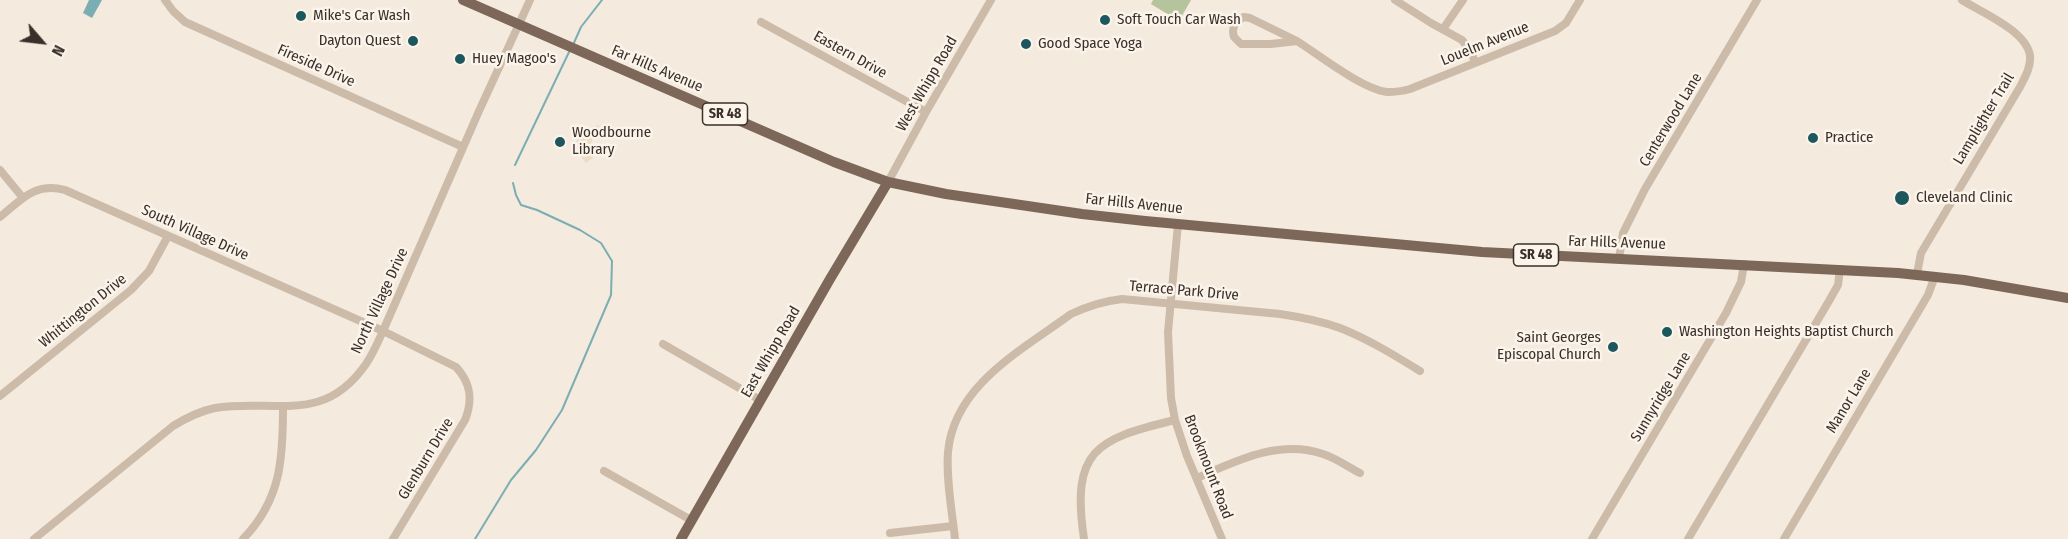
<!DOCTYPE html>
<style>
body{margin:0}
#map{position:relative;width:2068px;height:539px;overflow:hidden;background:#f4eade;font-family:"Fira Sans Condensed",sans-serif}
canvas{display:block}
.north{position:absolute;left:12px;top:12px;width:60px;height:60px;-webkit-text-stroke:4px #fbf4eb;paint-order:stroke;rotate:118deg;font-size:16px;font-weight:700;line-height:24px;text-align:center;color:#3a2f29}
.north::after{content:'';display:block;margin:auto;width:21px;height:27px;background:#3a2f29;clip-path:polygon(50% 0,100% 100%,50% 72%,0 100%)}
</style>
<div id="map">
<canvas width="2068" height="539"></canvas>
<div class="north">N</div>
</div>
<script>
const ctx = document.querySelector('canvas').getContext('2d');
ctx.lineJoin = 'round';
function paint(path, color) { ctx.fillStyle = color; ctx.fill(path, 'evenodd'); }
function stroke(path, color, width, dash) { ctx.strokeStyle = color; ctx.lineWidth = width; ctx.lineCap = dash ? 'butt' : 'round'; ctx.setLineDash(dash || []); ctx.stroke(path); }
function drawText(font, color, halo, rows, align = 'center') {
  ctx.font = font + ' "Fira Sans Condensed",sans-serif'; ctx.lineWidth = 5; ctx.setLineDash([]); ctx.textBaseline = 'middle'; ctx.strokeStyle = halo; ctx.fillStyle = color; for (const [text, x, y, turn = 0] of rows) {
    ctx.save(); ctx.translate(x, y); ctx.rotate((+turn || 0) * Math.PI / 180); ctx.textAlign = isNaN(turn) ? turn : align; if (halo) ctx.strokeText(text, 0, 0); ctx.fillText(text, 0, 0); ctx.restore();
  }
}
const green = new Path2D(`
 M1153,0H1191L1179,21L1151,4Z`);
const plaza = new Path2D(`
 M597,125L600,127L593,137L590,147L593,149V158L586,163L574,147L580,133L588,137Z`);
const water = new Path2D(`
 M89,0H102L92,18L83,13Z`);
const stream = new Path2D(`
 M573,45L581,27L602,0
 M515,165L570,50
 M475,539L511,480L536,450L562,410L611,295L612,261L601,243L580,230L537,210L521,205L516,195L513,183`);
const minor = new Path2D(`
 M165,0L173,11L185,22L463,147
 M1395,0L1431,23L1462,40L1471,52L1475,62
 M1244,17L1250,18L1297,41L1271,44H1241L1234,37C1231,28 1235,21 1244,17Z
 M761,22L926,112
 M1443,29L1463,0
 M1297,41C1319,55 1362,89 1387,92C1395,92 1403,91 1410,89L1555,31L1566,23L1580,0
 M0,170L23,198
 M888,182L926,112L991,0
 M0,217C22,199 35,182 65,190L383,331L456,367C471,383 473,400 465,420L393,539
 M1178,224L1168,332L1171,398L1175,420L1187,456L1222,539
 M1619,259L1623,233L1645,189L1757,0
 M1917,274L1921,253L2020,87C2025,77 2031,67 2030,56C2027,31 1981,12 1962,0
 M663,344L760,400
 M0,396L131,290L149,271L168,236
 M604,471L691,520
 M1197,478C1236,461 1279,439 1323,454C1336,458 1348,467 1360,473
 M890,533L953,526
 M34,539L173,426C186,418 200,411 215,408C274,398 323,426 366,364C373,354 378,342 383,331L479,111L530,0
 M243,539C281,500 283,459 283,408
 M955,539C952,511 946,480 948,452C954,385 1022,350 1071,314C1088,306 1104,301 1122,299L1280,314C1300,317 1321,321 1340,328C1368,339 1394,355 1420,371
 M1084,539C1071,451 1095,439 1175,420
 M1592,539L1726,313L1741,282L1744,264
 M1688,539L1829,301L1838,285L1840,269
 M1784,539L1928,295L1935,276`);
const major = new Path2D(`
 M463,0L834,162L888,182L946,194L1082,214L1145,221L1482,252L1898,273L1964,280L2068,298
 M681,539L830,279L888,182`);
const markers = [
 [301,16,6,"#1c575e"],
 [1105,20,6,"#1c575e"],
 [413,41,6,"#1c575e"],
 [1026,44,6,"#1c575e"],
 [460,59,6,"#1c575e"],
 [1813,138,6,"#1c575e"],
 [560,142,6,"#1c575e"],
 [1902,198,8,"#1c575e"],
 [1667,332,6,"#1c575e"],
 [1613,347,6,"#1c575e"]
];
const shields = [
 [725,114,45],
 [1536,255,45]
];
const shieldNames = [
 ["SR 48",725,114],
 ["SR 48",1536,255]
];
const poiNames = [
 ["Mike's Car Wash",313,16],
 ["Soft Touch Car Wash",1117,20],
 ["Dayton Quest",401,41,"right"],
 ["Good Space Yoga",1038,44],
 ["Huey Magoo's",472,59],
 ["Woodbourne",572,133],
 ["Library",572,150],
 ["Practice",1825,138],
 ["Cleveland Clinic",1916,198],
 ["Washington Heights Baptist Church",1679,332],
 ["Saint Georges",1601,338,"right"],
 ["Episcopal Church",1601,355,"right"]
];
const streetNames = [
 ["Louelm Avenue",1485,44,-22],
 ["Eastern Drive",850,55,29],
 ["Fireside Drive",316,66,24],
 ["Far Hills Avenue",657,69,23],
 ["West Whipp Road",927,84,-60],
 ["Lamplighter Trail",1984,119,-59],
 ["Centerwood Lane",1671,120,-59],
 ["Far Hills Avenue",1134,204,6],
 ["South Village Drive",195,233,24],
 ["Far Hills Avenue",1617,243,2],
 ["Terrace Park Drive",1184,291,5],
 ["North Village Drive",380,301,-65],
 ["Whittington Drive",83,311,-39],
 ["East Whipp Road",771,352,-60],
 ["Sunnyridge Lane",1661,397,-59],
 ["Manor Lane",1849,401,-59],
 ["Glenburn Drive",426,459,-59],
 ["Brookmount Road",1208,467,69]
];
paint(green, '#b5c49d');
paint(plaza, '#eddcc4');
paint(water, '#7baeb3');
stroke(stream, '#7baeb3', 2);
stroke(minor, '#cdbba9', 8);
stroke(major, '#7c6759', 10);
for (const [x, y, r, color] of markers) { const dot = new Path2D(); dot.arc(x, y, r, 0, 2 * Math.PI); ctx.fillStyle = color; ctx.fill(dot); stroke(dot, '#fbf4eb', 2); }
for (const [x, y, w] of shields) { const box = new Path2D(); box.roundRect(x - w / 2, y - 11, w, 22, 4.5); ctx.fillStyle = '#fbf4eb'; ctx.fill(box); stroke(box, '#3a2f29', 1.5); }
drawText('bold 14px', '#3a2f29', null, shieldNames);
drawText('15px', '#3a2f29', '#fbf4eb', poiNames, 'left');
drawText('15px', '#3a2f29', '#fbf4eb', streetNames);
</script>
